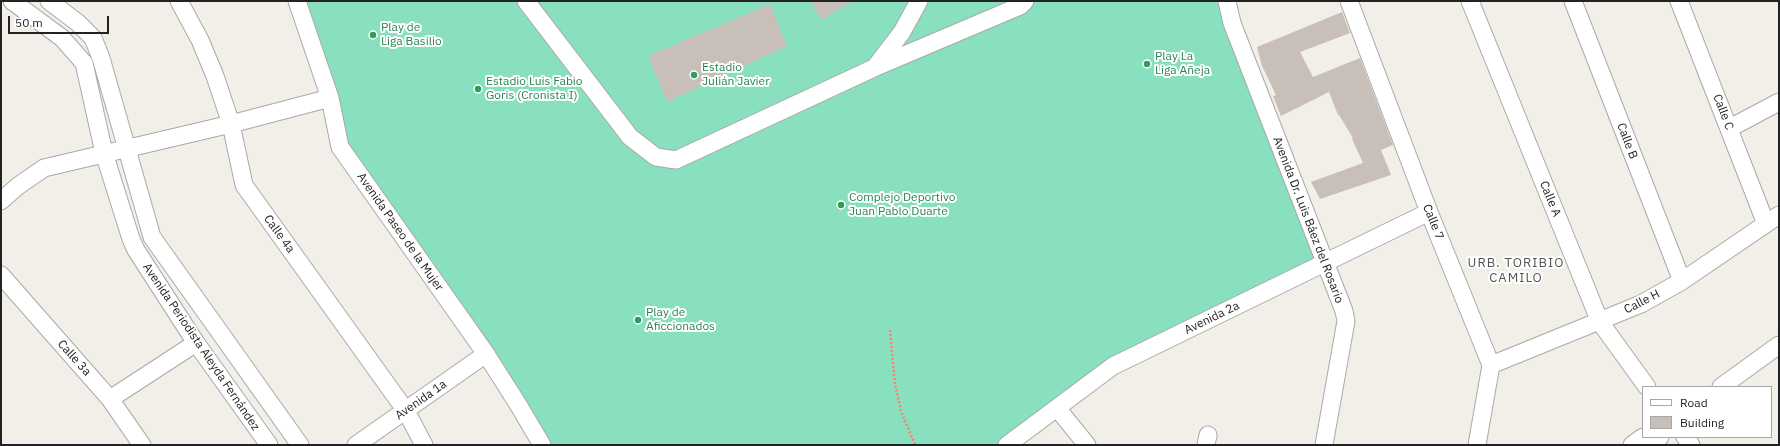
<!DOCTYPE html>
<meta charset="utf-8">
<style>
body{margin:0}
#map{position:relative;width:1780px;height:446px;overflow:hidden;background:#f2efe9;font-family:"IBM Plex Sans",sans-serif}
canvas{display:block}
.frame{position:absolute;inset:0;border:2px solid #222;pointer-events:none}
.legend{position:absolute;left:1642px;top:386px;width:130px;height:52px;box-sizing:border-box;background:#fff;border:1px solid #a7a7a7;margin:0;padding:5px 7px;list-style:none;font-size:12px;color:#222}
.legend li{display:flex;align-items:center;gap:8px;height:20px}
.legend b{width:20px;border:1px solid #a7a7a7}
.scale{position:absolute;left:8px;top:16px;width:101px;height:18px;box-sizing:border-box;border:2px solid #222;border-top:0;padding-left:5px;font-size:12px;line-height:14px;white-space:nowrap;color:#222;-webkit-text-stroke:3px #fff;paint-order:stroke}
</style>
<div id="map">
<canvas width="1780" height="446"></canvas>
<div class="frame"></div>
<ul class="legend">
<li><b style="height:5px;background:#fff"></b>Road</li>
<li><b style="height:11px;background:#c7bfb8"></b>Building</li>
</ul>
<div class="scale">50 m</div>
</div>
<script>
const ctx = document.querySelector('canvas').getContext('2d');
ctx.lineJoin = 'round';
function paint(path, color) { ctx.fillStyle = color; ctx.fill(path, 'evenodd'); }
function stroke(path, color, width, dash) { ctx.strokeStyle = color; ctx.lineWidth = width; ctx.lineCap = dash ? 'butt' : 'round'; ctx.setLineDash(dash || []); ctx.stroke(path); }
function drawText(font, color, halo, rows, align = 'center') {
  ctx.font = font + ' "IBM Plex Sans",sans-serif'; ctx.lineWidth = 4; ctx.setLineDash([]); ctx.textBaseline = 'middle'; ctx.strokeStyle = halo; ctx.fillStyle = color; for (const [text, x, y, turn = 0] of rows) {
    ctx.save(); ctx.translate(x, y); ctx.rotate((+turn || 0) * Math.PI / 180); ctx.textAlign = isNaN(turn) ? turn : align; if (halo) ctx.strokeText(text, 0, 0); ctx.fillText(text, 0, 0); ctx.restore();
  }
}
const pitch = new Path2D(`
 M297,1H1227L1325,263L1113,366L1001,445H542L340,147Z`);
const building = new Path2D(`
 M810,1H853L821,20Z
 M770,4L787,46L667,102L648,56Z
 M1342,12L1350,33L1300,52L1313,77L1360,58L1393,145L1381,150L1391,175L1320,199L1311,182L1363,163L1352,139L1353,138L1339,115H1338L1329,92L1281,116L1273,96L1276,95L1262,66L1257,47Z`);
const path = new Path2D(`
 M890,330L895,384L901,411L915,445`);
const minor = new Path2D(`
 M12,1L62,38L84,63L104,153L131,239L136,250L196,343L269,445
 M49,1L78,23L93,38L101,58L152,237L300,445
 M179,1L200,40L215,76L231,124L244,185L406,411L424,445
 M297,1L330,98L340,147L486,354L519,406L542,445
 M526,1L630,137L656,157L676,160L876,67L1020,6L1025,1
 M1227,1L1232,23L1344,311L1346,321L1324,445
 M1349,1L1429,212L1491,365L1477,445
 M1470,1L1600,322L1647,387
 M1573,1L1682,281
 M1679,1L1766,224
 M876,66L902,32L919,1
 M1730,128L1779,102
 M1,201L18,186L44,168L231,124L330,98
 M1,275L110,399L142,445
 M1491,365L1641,304L1682,281L1779,215
 M1721,387L1779,345
 M110,399L196,343
 M1057,408L1087,445
 M1685,437L1691,445
 M356,445L486,354
 M1007,445L1113,366L1429,212
 M1206,445L1208,435
 M1632,445L1643,437
 M1650,445L1660,437`);
const markers = [
 [373,35,4,"#2e9e5b"],
 [1147,64,4,"#2e9e5b"],
 [694,75,4,"#2e9e5b"],
 [478,89,4,"#2e9e5b"],
 [841,205,4,"#2e9e5b"],
 [638,320,4,"#2e9e5b"]
];
const leisureNames = [
 ["Play de",381,28],
 ["Liga Basilio",381,42],
 ["Play La",1155,57],
 ["Liga Añeja",1155,71],
 ["Estadio",702,68],
 ["Julián Javier",702,82],
 ["Estadio Luis Fabio",486,82],
 ["Goris (Cronista I)",486,96],
 ["Complejo Deportivo",849,198],
 ["Juan Pablo Duarte",849,212],
 ["Play de",646,313],
 ["Aficcionados",646,327]
];
const streetNames = [
 ["Calle C",1723,112,69],
 ["Calle B",1627,141,69],
 ["Calle A",1550,199,68],
 ["Avenida Dr. Luis Báez del Rosario",1308,220,69],
 ["Calle 7",1433,222,68],
 ["Avenida Paseo de la Mujer",400,232,55],
 ["Calle 4a",279,234,54],
 ["Calle H",1642,302,-27],
 ["Avenida 2a",1212,318,-26],
 ["Avenida Periodista Aleyda Fernández",201,347,56],
 ["Calle 3a",74,358,48],
 ["Avenida 1a",421,400,-35]
];
const neighbourhoodNames = [
 ["URB. TORIBIO",1516,263],
 ["CAMILO",1516,278]
];
paint(pitch, '#88e0be');
paint(building, '#c7bfb8');
stroke(minor, '#a9a9a9', 19);
stroke(path, '#fa8072', 2.5, [2, 2]);
stroke(minor, '#fff', 17);
for (const [x, y, r, color] of markers) { const dot = new Path2D(); dot.arc(x, y, r, 0, 2 * Math.PI); ctx.fillStyle = color; ctx.fill(dot); stroke(dot, '#fff', 1.5); }
drawText('12px', '#27864d', '#fff', leisureNames, 'left');
drawText('12px', '#222', '#fff', streetNames);
ctx.letterSpacing = '1px';
drawText('13px', '#555', '#fff', neighbourhoodNames);
ctx.letterSpacing = '0px';
</script>
